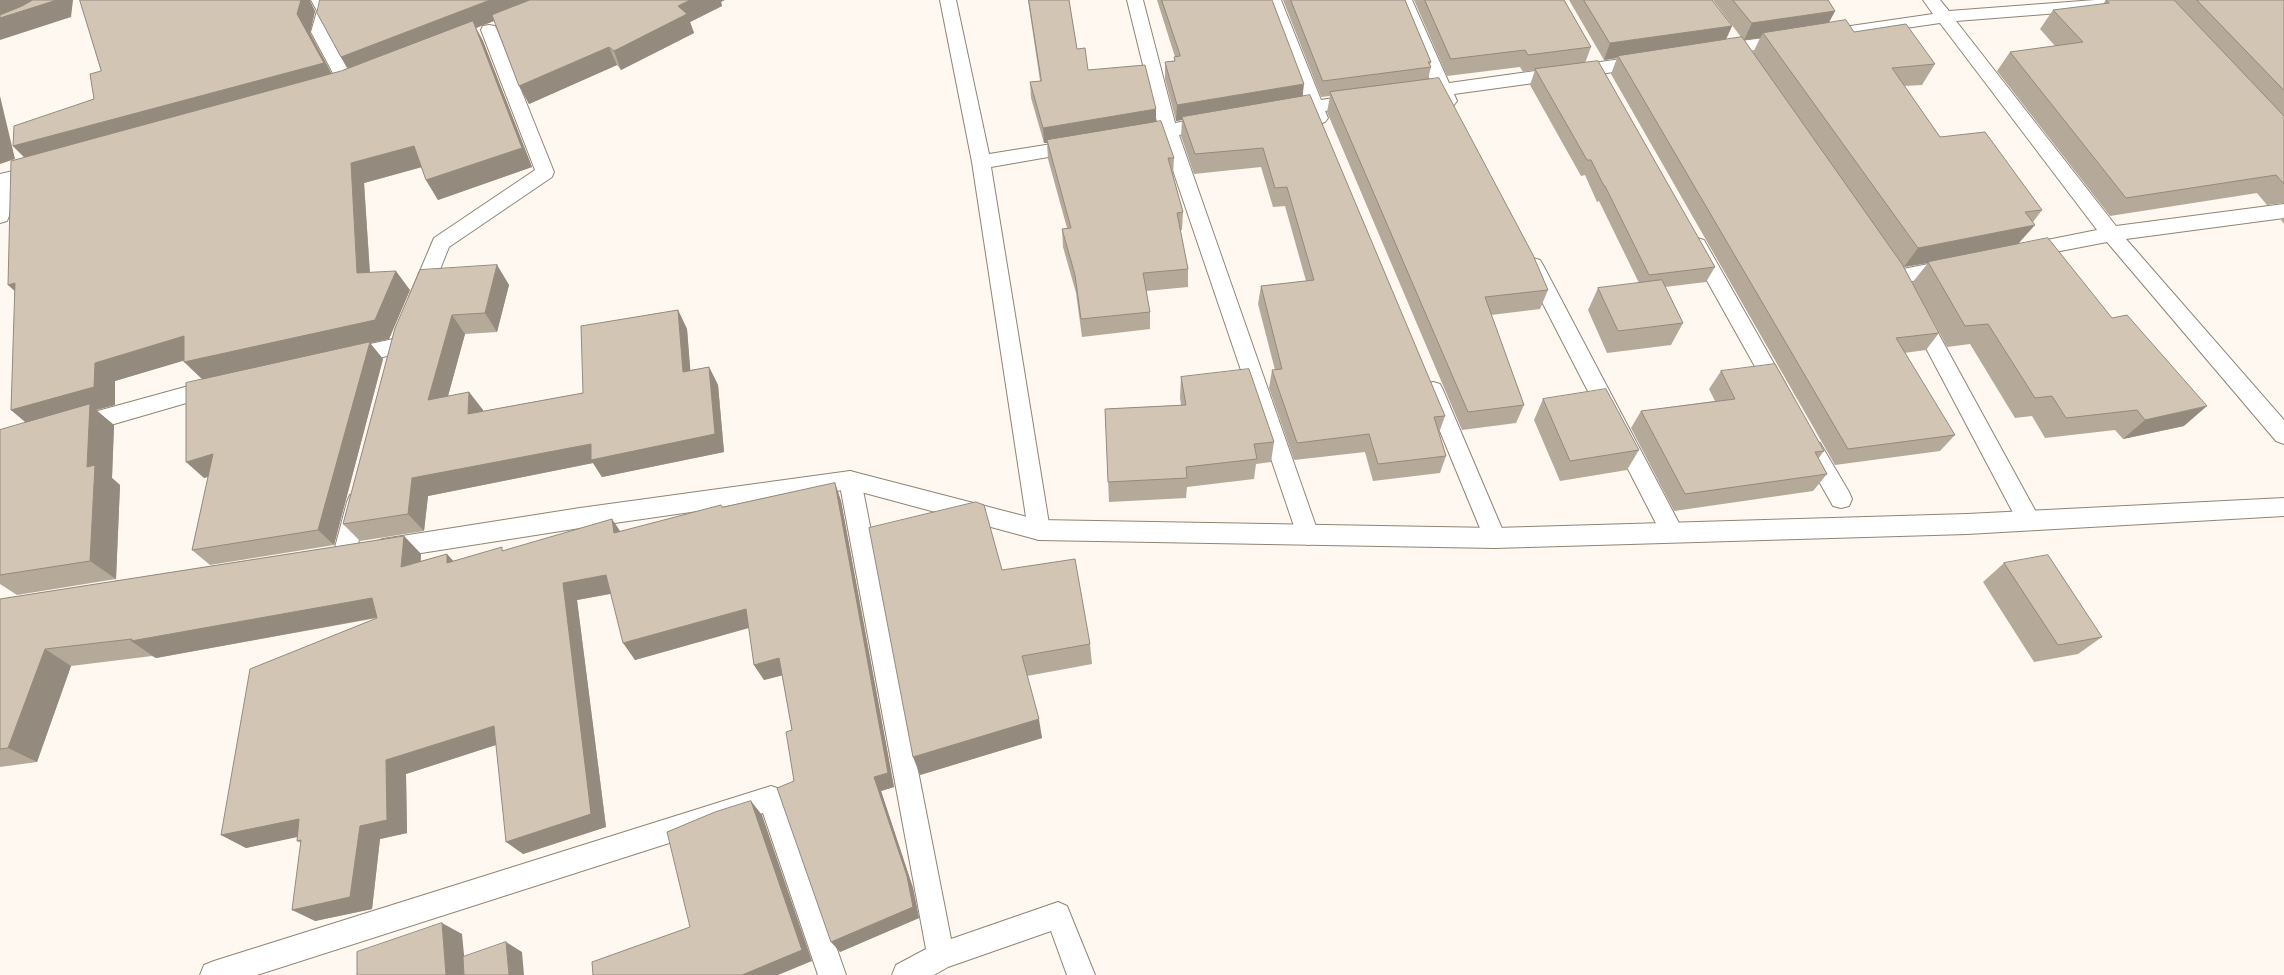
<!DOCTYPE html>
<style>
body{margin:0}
canvas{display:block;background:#fef8f1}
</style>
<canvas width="2284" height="975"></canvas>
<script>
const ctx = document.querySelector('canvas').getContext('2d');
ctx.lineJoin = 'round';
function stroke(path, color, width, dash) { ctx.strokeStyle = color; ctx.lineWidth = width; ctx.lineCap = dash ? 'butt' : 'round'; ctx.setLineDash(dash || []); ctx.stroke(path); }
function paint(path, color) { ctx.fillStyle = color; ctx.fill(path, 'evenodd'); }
const street = new Path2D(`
 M311,0H327L333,11L327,32L357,86L354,90L348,92L342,90L311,32L317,11Z
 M940,0H956L989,154L1077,140L1083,142L1086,146L1083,150L1077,152L991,167L1050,530L1047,537L1039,540L1031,537L1028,530L972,162Z
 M1127,0H1143L1175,123L1211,117L1217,119L1220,123L1217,127L1179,135L1319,535L1316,542L1308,545L1300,542L1297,535L1162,138L1135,142L1129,140L1126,136L1129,132L1158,126Z
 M1265,0H1281L1321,100L1358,94L1364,96L1367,100L1364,104L1325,111L1328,118L1325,122L1319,124L1313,122L1308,113L1285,117L1279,115L1276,111L1279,107L1304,102Z
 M1396,0H1412L1449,83L1643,56L1649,58L1652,62L1649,66L1643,68L1454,94L1457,101L1454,105L1448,107L1442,105L1437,96L1416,99L1410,97L1407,93L1410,89L1432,85Z
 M1923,0H1940L1949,11L2095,0H2170L2168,4L2162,5L1956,21L2116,226L2284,204V218L2126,239L2284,420V444L2276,441L2107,242L2024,258L2017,256L2014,251L2017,246L2097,230L1940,23L1823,40L1817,39L1815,35L1817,31L1823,30L1933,14Z
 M489,25L495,26L497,30L554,172L552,177L449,247L429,297L426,302L419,305L412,302L409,297L434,238L535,170L481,30L483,26Z
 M1787,35L1793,36L1795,40L1793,44L1718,56L1712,54L1709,50L1712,46L1718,44Z
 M39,165L46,166L48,171L46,176L13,184L9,216L7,221L0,223V174Z
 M1697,238L1704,240L1786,385L1789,391L1786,397L1779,399L1772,397L1687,245L1690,240Z
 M1533,258L1540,260L1543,265L1680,525L1683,532L1680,539L1672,542L1664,539L1523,265L1526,260Z
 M1949,260L1956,262L1959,267L1956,272L1898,284L1891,282L1888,277L1891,272L1898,270Z
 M1919,308L1926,311L2036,512L2039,519L2036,526L2028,529L2020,526L1909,316L1912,311Z
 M398,338L405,340L408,346L405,352L347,365L340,363L337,357L340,351L347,349Z
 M214,379L221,381L224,387L221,393L76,435L68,432L65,426L68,420L76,417Z
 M1433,382L1440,384L1443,390L1506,538L1503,545L1495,548L1487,545L1484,538L1423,390L1426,384Z
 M1812,440L1820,443L1849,492L1852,499L1849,506L1841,508L1833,506L1804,455L1801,449L1804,443Z
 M850,471L858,474L861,480L951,939L1058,902L1067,906L1095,975H1067L1051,931L948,967L934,975H892L896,965L926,949L839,480L842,474Z
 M358,493L366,495L369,502L355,555L352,562L344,565L336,562L333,555L347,502L350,495Z
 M771,786L780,789L784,798L846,975H818L763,813L257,975H200L204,965L214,961Z`);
const secondary = new Path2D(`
 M850,471L1039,520L1495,528L1967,514L2284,498V516L1967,534L1495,548L1039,540L850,489L580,528L383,559L375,556L372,549L375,542L383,539L580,508Z`);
const wall = new Path2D(`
 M80,0H310V1L315,11L310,33L332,74L348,69L317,13L721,2L722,6L690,22L694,33L621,70L617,65L529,104L494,21L476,28L483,41L532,167L438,200L426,180L421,167L364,183L370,272L410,290L389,339L370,343L383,359L334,545L210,565L192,550L208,477L204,478L202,379L184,360L115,381V405L96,410L114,425L112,478L120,485L116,579L17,595L0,584V430L26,423L11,410L24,157L13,146L94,99L101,71Z
 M1028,0H1069L1077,49L1088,70L1156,122L1174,158L1173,176L1183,212L1182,230H1180L1188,269V287L1146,291L1150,312V329L1082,337L1076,293L1063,247L1062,229L1067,228L1048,159L1047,143H1044L1031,98L1030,82L1040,81Z
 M1157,0H1272L1303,96L1445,416L1439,433L1446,456L1440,473L1373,481L1365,452L1294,460L1269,388L1272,370H1275L1258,304L1261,286L1306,281L1285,206L1273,207L1261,167L1194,174L1181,136L1182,120L1176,121L1165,79V62L1174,61L1175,57Z
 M1283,0H1405L1431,62L1430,65L1431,67L1428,79L1548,290L1540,309L1491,315L1524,405L1516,423L1462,430L1327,112L1330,96L1321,97Z
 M1414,0H1564L1591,47L1585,63L1715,267L1706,282L1665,287L1683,323L1671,345L1607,353L1588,310L1598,288L1639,283L1599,201L1597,202L1585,175L1581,176L1530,85L1535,70L1523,72L1520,67L1447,76Z
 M1569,0H1712L1732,26L1726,40L1741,37L1713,0H1828L1835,11L1829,22L1935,64L1922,85L1904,86L1940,137L2042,210L2033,222L2019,243L2184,426L2123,439L2115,430L2045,438L2032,416L2015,418L1970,344L1947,347L1928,311L1939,333L1926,350L1904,353L1955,435L1940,451L1835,465L1611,74L1617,58L1604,60ZM1760,38L1753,53L1744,40ZM1928,263L1912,283L1904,267Z
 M2106,0H2284V203L2267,205L2257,193L2110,216L1997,71L2010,52L2055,46L2040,29L2053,10L2103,4Z
 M2284,217V224L2281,220Z
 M497,265L509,285L497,332L465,334L448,396L469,392L483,410V411L583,393L678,310L687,329L690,370L709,367L718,385L724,452L602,477L593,463L428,496L424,531L360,541L343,524L395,328Z
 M1721,371L1824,451L1818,459L1827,474L1813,491L1674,511L1631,428L1641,411L1715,401L1709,389Z
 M1181,377L1274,442L1271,462L1256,464L1254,479L1187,487L1186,498L1109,502L1105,409L1181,405L1180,398Z
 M1543,399L1639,450L1627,470L1560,481L1534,420Z
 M835,483L841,501L894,787L881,791L913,888L919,918L840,952L794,781L792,730L782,675L764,680L754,665L749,628L635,660L611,594L577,600L606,827L523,854L496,745L406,774L407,833L380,839L372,909L315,921L301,843L297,841L298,836L246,848L221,835L377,618L156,658L152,656L71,666L37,762L0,767V599L404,536L421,554V561L447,554L453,561L505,551L612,519L620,532L722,507Z
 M2004,563L2102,637L2078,654L2034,662L1983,582Z
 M1002,570L1090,644L1092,664L1027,676L1042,738L920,775Z`);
const shadedWall = new Path2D(`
 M0,0H73L71,17L0,40Z
 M301,0H310V1L315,11L310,33L336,82L31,164L13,146Z
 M490,0H548L476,28L483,41L532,167L438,200L426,180L522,148L353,76L341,57Z
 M690,0H725L721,2L722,6L690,22L694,33L621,70L614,51L678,6Z
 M1835,11L1826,28L1763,33L1760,38L1744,40L1752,23Z
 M1732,26L1724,43L1618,56L1617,58L1604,60L1610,43Z
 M609,47L617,65L529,104L519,86Z
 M1304,84L1302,101L1182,117V120L1176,121L1177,105Z
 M0,96L15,159L0,164Z
 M1156,109V125L1047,140V143H1044L1043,128Z
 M414,146L426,166L364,183L371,292L357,273L351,163Z
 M2035,225L2018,244L1928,262V263L1904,267L1918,248Z
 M497,265L509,285L497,332L485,313Z
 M396,271L410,290L389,339L370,343L383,359L334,545L318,530L203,380L184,362Z
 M15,283L29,304L8,285Z
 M678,310L687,329L692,390L683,372Z
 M452,315L465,334L442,418L428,400Z
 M184,336L203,355L115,381V405L96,410L114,425L112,478L120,485L116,579L90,561L33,428L11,410L95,363Z
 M709,367L718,385L724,452L602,477L593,463L428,496L424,531L408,514L412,478Z
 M469,392L483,410L482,432L468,414Z
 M2207,406L2184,426L2123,439L2145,420Z
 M213,454L230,470L204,478L186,462Z
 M835,483L841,501L894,787L881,791L913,888L919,918L840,952L831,942L874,777Z
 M612,519L624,537L614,533Z
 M404,536L421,554L418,585L401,567Z
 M447,554L463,572L447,563Z
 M606,575L619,592L577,600L606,827L523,854L506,842L563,583Z
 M372,598L390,615L156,658L131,641Z
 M746,609L755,626L635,660L623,643Z
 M45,649L71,666L37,762L8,748Z
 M779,658L788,674L764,680L754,665Z
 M1039,719L1042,738L920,775L913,757Z
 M494,726L511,740L406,774L407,833L380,839L372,909L315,921L292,910L360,826L386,760Z
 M751,801L762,815L812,961L778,975H742Z
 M299,819L321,832L246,848L221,835Z
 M442,923L462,934L466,975H446Z
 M506,942L522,952L524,975H509Z`);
const building = new Path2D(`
 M33,0H57L0,18V15L22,6Z
 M80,0H301L297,14L324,63L13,146L14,126L94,99L90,74L101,71Z
 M320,0H490L341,57L317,13Z
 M530,0H690L678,6L687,14L614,51L609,47L519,86L492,15Z
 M1029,0H1069L1077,49L1085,48L1088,70L1145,65L1156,109L1043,128L1030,82L1041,81Z
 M1162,0H1272L1304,84L1177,105L1165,62L1175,61L1174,57L1180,56Z
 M1291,0H1405L1431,62H1428L1431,67L1323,81Z
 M1425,0H1564L1591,47L1528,55L1525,50L1451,59Z
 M1584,0H1712L1732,26L1610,43Z
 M1733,0H1828L1835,11L1752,23Z
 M2106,0H2174L2284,116V184L2276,175L2126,198L2010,52L2083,42L2053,10L2109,3Z
 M2197,0H2284V90Z
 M1846,20L1854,32L1906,24L1935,64L1892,68L1940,137L1985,132L2042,210L2025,212L2035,225L1918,248L1763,33Z
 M473,21L522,148L426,180L414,146L351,163L357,273L396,271L375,320L184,362V336L95,363L94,387L11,410L15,283L8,285L11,161L341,71Z
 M1742,37L1902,264L1939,333L1896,338L1955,435L1848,449L1618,56Z
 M1598,61L1715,267L1649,275L1605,186H1604L1591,160H1587L1535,69Z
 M1439,78L1533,255L1548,290L1485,297L1524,405L1468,412L1330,92Z
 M1310,95L1445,416L1434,417L1446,456L1378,464L1369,434L1297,443L1272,370L1282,369L1261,286L1314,280L1287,187L1275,188L1263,148L1195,154L1182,117Z
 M1161,121L1174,158H1168L1183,212L1177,213L1188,269L1143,273L1150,312L1081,319L1075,275L1062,229L1071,228L1047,140Z
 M2048,238L2112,318L2127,315L2207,406L2145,420L2137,410L2066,418L2052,396L2035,398L1988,324L1965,326L1928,262Z
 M497,265L485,313L452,315L428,400L469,392L468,414L583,393L581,326L678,310L683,372L709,367L715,434L591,460V444L412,478L408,514L343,524L395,328L420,270Z
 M1662,280L1683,323L1618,331L1598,288Z
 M370,342L318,530L192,550L213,454L186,462V383Z
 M1775,364L1824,451L1815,452L1827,474L1685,494L1641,411L1735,399L1721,371Z
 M1249,369L1274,442L1254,444L1257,459L1186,467L1187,478L1108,482L1105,409L1186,405L1181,377Z
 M1606,389L1639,450L1570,461L1543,399Z
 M90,404L87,467L95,465L90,561L0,575V430Z
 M835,483L888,773L874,777L907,876L913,907L831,942L777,788L794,781L786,732L792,730L779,658L754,665L746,609L623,643L606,575L563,583L591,814L506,842L494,726L386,760L387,820L360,826L350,897L292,910L301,840L297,841L299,819L221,835L250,669L377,618L372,598L131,641L132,639L45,649L8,748L0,749V599L404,536L401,567L447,554V563L502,547V551L612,519L614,533L721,505L722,507Z
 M976,502L984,505L1002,570L1075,559L1090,644L1022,656L1039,719L913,757L869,528Z
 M2048,555L2102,637L2058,645L2004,563Z
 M751,801L802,950L742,975H593L592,962L690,927L667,832L715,812Z
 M442,923L446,975H357V952Z
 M506,942L509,975H464L463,957Z`);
stroke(street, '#918474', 2);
stroke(secondary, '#918474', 2);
paint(street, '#fff');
paint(secondary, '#fff');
paint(wall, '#b5a99a');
paint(shadedWall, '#948a7d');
paint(building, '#d3c5b3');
stroke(building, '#948a7d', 1);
</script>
